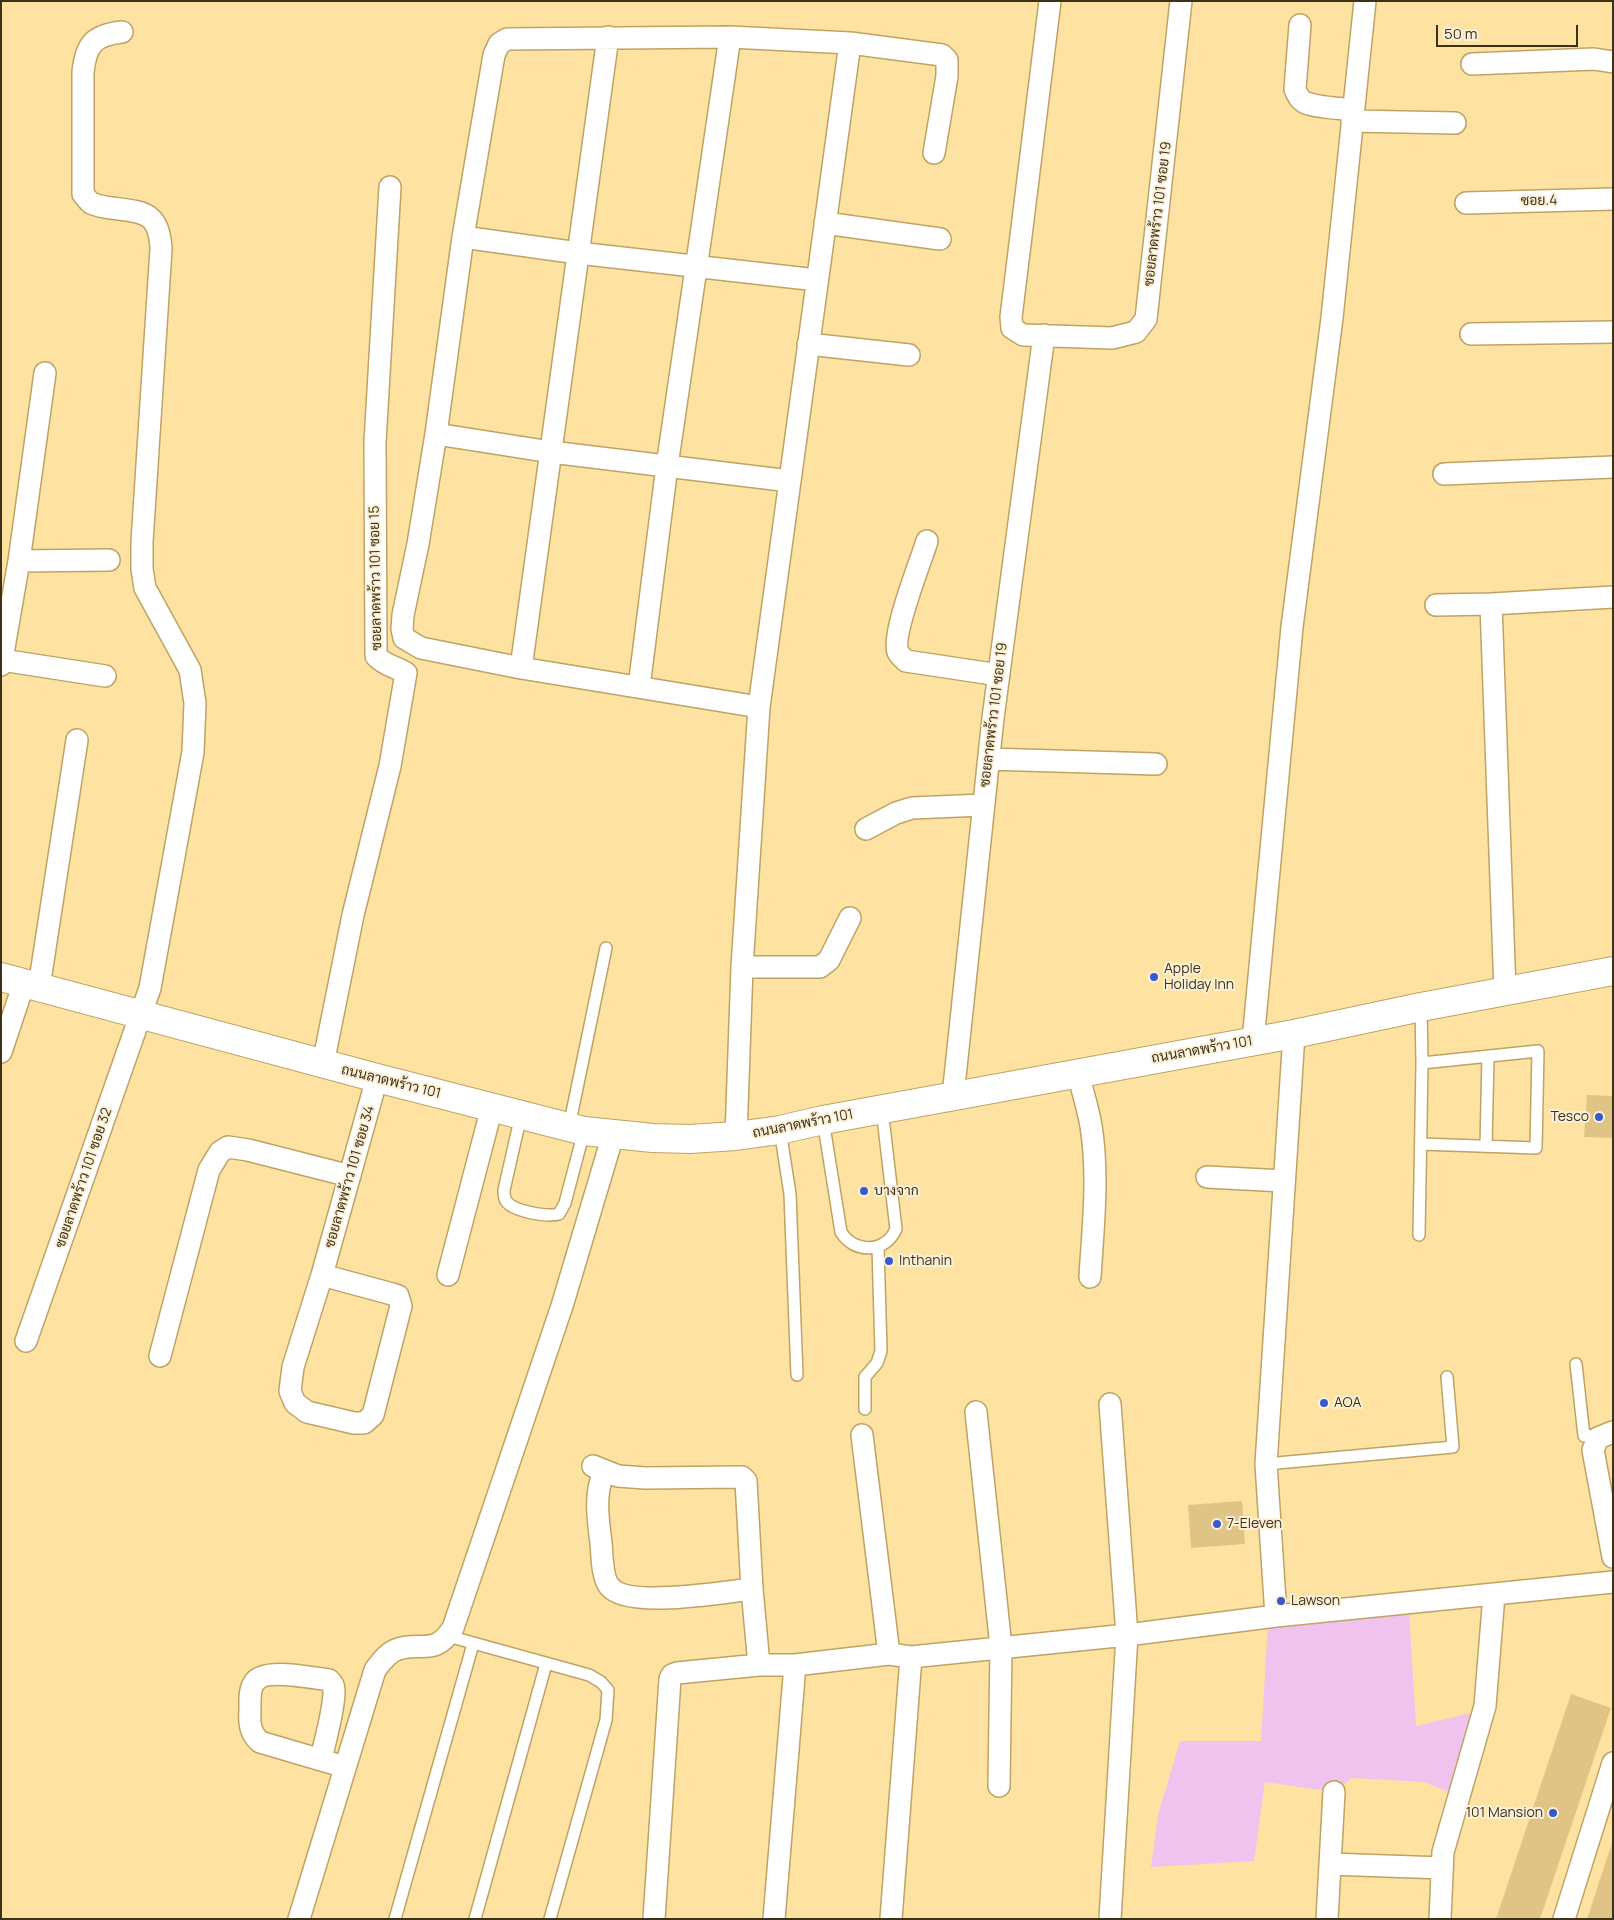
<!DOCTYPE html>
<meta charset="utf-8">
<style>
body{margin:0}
#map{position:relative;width:1614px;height:1920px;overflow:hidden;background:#fee2a1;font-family:Manrope,sans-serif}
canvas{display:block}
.frame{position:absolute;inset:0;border:2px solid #3d3218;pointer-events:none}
.scale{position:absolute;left:1436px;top:25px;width:142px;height:22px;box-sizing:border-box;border:2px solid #3d3218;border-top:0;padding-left:6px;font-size:15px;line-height:18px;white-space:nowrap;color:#3d3218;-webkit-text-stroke:4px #fcf1d8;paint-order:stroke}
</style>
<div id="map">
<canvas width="1614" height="1920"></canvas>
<div class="frame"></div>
<div class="scale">50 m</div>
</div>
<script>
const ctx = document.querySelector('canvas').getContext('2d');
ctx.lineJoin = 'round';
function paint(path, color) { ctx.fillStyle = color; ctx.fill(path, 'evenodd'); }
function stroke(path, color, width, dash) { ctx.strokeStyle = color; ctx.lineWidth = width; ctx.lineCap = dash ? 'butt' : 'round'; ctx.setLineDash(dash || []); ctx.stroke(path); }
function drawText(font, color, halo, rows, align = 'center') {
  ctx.font = font + ' Manrope,Sarabun,sans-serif'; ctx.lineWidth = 4; ctx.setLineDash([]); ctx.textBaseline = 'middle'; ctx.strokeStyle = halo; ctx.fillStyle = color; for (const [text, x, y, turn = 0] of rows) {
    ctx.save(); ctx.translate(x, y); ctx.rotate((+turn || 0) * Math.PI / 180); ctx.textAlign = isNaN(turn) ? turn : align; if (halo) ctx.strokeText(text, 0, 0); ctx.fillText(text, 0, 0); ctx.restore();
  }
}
const green = new Path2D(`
 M1409,1611L1416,1726L1471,1713L1454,1794L1424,1782L1352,1778L1334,1792L1265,1782L1254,1861L1151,1867L1158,1815L1180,1741H1261L1268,1623Z`);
const building = new Path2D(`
 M1587,1095L1613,1096V1138L1584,1137Z
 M1242,1501L1245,1544L1191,1548L1188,1505Z
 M1571,1694L1611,1708L1540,1919H1496Z
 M1612,1843L1613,1919H1587Z`);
const service = new Path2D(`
 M521,1115L504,1190C504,1194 504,1198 506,1201C514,1212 547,1217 559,1214L565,1203L584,1131
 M823,1120L841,1232C854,1254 886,1253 896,1229L882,1109
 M569,1127L606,948
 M780,1130L790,1194L797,1375
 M1421,1144L1536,1148L1538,1051L1422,1063
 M1486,1146L1488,1056
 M1419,1235L1422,1063L1421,1007
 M1576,1364L1584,1436L1602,1435
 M865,1409V1377L877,1363L881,1351L878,1247
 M1266,1464L1453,1447L1447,1377
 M448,1636L589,1675L601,1682L608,1690L606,1720L550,1919
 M395,1919L473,1644
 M475,1919L546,1664`);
const minor = new Path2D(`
 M1050,1L1011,317L1012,328L1023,335L1112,338L1136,332L1146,319L1181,1
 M1300,25L1295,89C1297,95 1299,99 1304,102C1316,108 1340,108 1353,110
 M1472,64L1594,59L1613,62
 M1352,121L1455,123
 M1466,203L1613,199
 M825,223L940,239
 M463,237L578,253L817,280
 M1471,334L1613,332
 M808,344L909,355
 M436,434L551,452L790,481
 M1444,474L1613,467
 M927,541C921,561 891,635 898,652C899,655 903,658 906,661L999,675
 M19,561L109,560
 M1436,605L1491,604
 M2,660L105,676
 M1,665L19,561L45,373
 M521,668L608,37
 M639,687L667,466L730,37
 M759,707L521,668L421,648L404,638L402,629L403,615L418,544L436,434L463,237L494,55L499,44L507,39L730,37L850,43L942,55L947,60V76L934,153
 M989,759L1156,764
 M866,829L896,813L912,808L983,805
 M742,967H820L829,960L850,918
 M39,987L77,740
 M1505,991L1491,604L1613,597
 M1253,1041L1292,627L1332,318L1365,1
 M1,1052L24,983
 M323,1064L353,915L390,766L406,673C395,666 385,666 376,656L375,442L390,187
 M1078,1073C1082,1090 1088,1108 1091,1126C1099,1176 1093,1227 1090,1277
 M953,1096L993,718L1044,335
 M736,1136L742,967L759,707L850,43
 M1207,1177L1284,1181
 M322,1275L392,1294L398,1296L401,1306L373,1415L364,1423H354L307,1412L295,1403L290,1391L293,1367L322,1275L377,1078
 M448,1275L492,1107
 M26,1341L150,988L193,752L195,703L190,670L145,588L142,569V542L161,249C159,211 143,212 111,208C104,207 97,206 91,203C88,201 86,197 83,194V72C86,44 94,35 122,32
 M160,1356L209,1170L220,1152L228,1147L248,1150L350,1176
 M976,1412L1001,1647L999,1786
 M1613,1432L1598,1438L1593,1450L1613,1557
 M862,1435L889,1654
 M593,1466L618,1476L645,1478L742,1477L746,1481L752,1589L759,1665
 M604,1472C594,1494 598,1519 601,1543C602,1554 602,1579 610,1587C629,1609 723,1592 752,1589
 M1276,1616L1266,1464L1294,1034
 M321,1760C325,1739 334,1712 334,1691C334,1686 333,1684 329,1680C312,1678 263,1667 254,1683C249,1690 250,1702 250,1710C249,1723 250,1733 260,1742L345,1767
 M1330,1864L1442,1868
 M299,1919L375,1670C381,1662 388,1652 398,1649C422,1641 434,1657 453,1628L562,1306L613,1135
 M654,1919L670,1679L672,1675L677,1673L759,1665H795L889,1654L911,1657L1127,1635L1276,1616L1613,1582
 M774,1919L795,1665
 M891,1919L911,1657
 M1110,1919L1127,1635L1110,1404
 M1327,1919L1334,1792
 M1440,1919L1443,1852L1485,1706L1494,1595
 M1564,1919L1613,1763`);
const tertiary = new Path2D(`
 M1,977L377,1078L584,1131L653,1138L690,1139L736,1136L780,1130L823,1120L1294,1034L1421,1007L1613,971`);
const markers = [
 [1154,977,5,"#385bcc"],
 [1599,1117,5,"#385bcc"],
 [864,1191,5,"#385bcc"],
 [889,1261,5,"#385bcc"],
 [1324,1403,5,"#385bcc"],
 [1217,1524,5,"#385bcc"],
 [1281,1601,5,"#385bcc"],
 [1553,1813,5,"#385bcc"]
];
const streetNames = [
 ["ซอย.4",1539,201,-1],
 ["ซอยลาดพร้าว 101 ซอย 19",1158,214,-83],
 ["ซอยลาดพร้าว 101 ซอย 15",376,578,-91],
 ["ซอยลาดพร้าว 101 ซอย 19",994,715,-83],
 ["ถนนลาดพร้าว 101",1202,1050,-10],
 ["ถนนลาดพร้าว 101",391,1082,14],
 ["ถนนลาดพร้าว 101",803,1124,-11],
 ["ซอยลาดพร้าว 101 ซอย 34",350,1177,-74],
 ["ซอยลาดพร้าว 101 ซอย 32",84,1178,-71]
];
const poiNames = [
 ["Apple",1164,969],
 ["Holiday Inn",1164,985],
 ["Tesco",1589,1117,"right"],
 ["บางจาก",874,1191],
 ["Inthanin",899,1261],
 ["AOA",1334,1403],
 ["7-Eleven",1227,1524],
 ["Lawson",1291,1601],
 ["101 Mansion",1543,1813,"right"]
];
paint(green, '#efc3ee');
paint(building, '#e0c485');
stroke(service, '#bea365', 14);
stroke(minor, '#bea365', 24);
stroke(tertiary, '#bea365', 30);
stroke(service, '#fff', 11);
stroke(minor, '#fff', 21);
stroke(tertiary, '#fff', 28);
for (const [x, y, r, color] of markers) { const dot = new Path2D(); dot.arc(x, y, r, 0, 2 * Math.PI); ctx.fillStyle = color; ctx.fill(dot); stroke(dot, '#fcf1d8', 2); }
drawText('14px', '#3d3218', '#fcf1d8', streetNames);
drawText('14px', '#3d3218', '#fcf1d8', poiNames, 'left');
</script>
